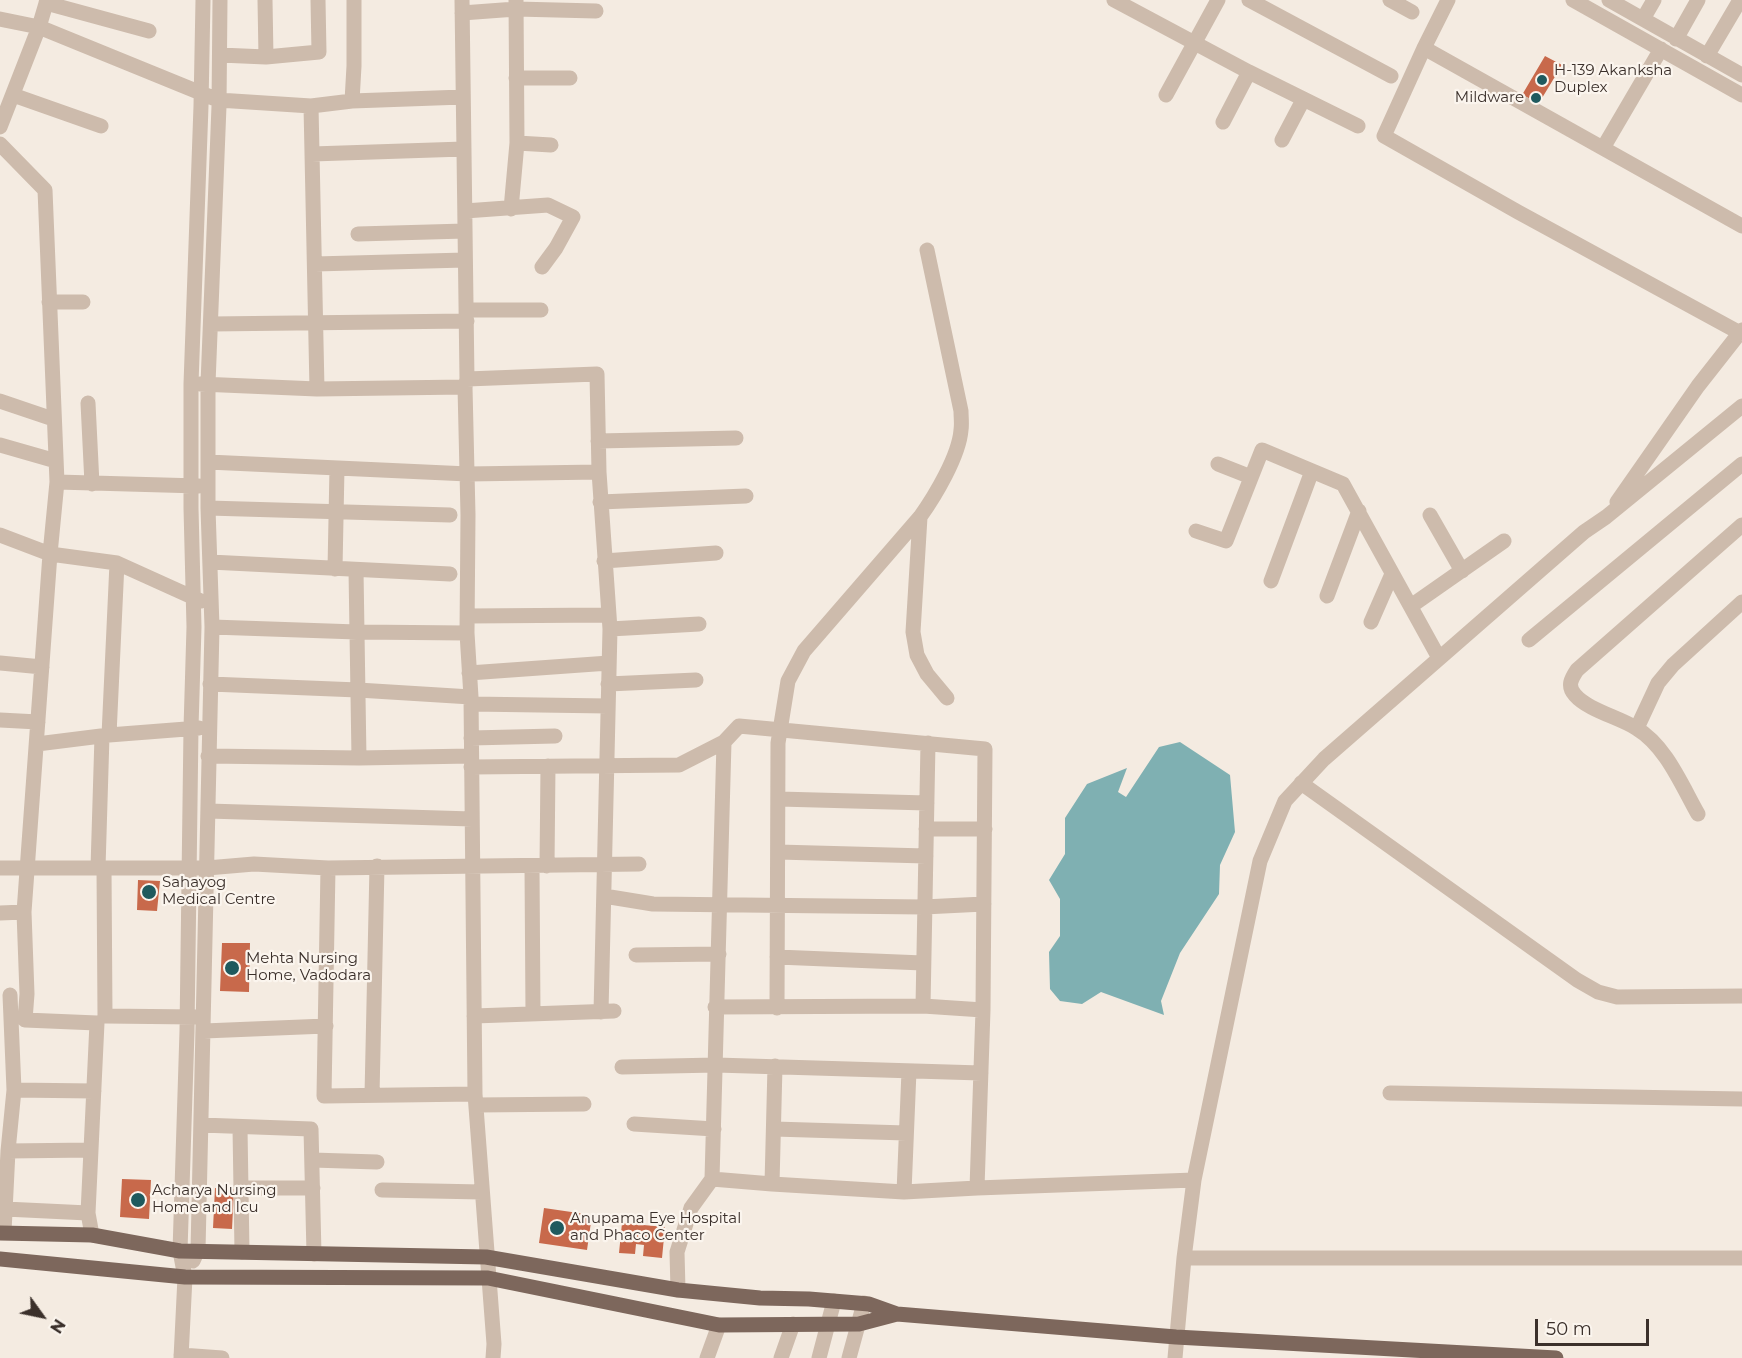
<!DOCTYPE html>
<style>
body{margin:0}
#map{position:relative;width:1742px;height:1358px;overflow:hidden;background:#f4ebe1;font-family:Montserrat,sans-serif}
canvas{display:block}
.north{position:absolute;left:12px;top:1286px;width:60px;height:60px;-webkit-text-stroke:4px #fbf5ee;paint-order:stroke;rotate:123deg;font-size:16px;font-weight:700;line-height:24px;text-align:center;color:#3b302b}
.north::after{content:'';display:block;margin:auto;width:21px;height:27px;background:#3b302b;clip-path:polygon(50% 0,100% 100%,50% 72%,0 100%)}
.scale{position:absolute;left:1535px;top:1319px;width:114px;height:27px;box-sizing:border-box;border:3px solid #3b302b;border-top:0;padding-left:8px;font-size:18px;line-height:21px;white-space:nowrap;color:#3b302b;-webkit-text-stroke:4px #fbf5ee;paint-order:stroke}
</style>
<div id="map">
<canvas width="1742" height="1358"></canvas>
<div class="north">N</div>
<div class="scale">50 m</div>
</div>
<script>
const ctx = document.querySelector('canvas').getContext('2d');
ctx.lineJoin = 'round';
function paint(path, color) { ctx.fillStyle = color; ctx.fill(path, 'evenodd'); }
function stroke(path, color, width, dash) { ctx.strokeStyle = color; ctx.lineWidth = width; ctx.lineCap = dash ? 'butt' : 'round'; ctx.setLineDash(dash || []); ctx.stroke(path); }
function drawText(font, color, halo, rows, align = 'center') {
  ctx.font = font + ' Montserrat,sans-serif'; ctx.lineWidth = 4.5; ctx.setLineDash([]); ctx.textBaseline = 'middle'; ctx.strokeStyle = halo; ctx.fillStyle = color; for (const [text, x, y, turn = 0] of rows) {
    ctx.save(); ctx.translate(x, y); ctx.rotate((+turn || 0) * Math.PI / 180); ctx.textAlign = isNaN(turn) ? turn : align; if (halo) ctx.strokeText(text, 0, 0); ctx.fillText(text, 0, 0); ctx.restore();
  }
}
const water = new Path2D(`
 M1180,742L1230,775L1235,832L1220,865L1219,894L1180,953L1161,1001L1164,1015L1101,992L1082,1004L1060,1001L1050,989L1049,952L1060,936V899L1049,880L1065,854V818L1087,784L1127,768L1118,792L1126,797L1159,747Z`);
const building = new Path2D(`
 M1545,56L1562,65L1539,103L1522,95Z
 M138,880L160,881L157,911L137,910Z
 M222,943H250L249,992L220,991Z
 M122,1179L151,1180L149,1219L120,1217Z
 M215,1188L234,1189L232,1229L213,1228Z
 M544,1208L592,1215L587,1250L539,1243Z
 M622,1223L665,1227L662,1258L643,1256L644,1245L636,1244L635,1254L619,1253Z`);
const minor = new Path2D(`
 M265,0L266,57
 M462,0L467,379L465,387L468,515L467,633L471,697L475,1094L494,1344L493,1358
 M1114,0L1249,72L1358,126
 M1249,0L1391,76
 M1390,0L1412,12
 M1448,0L1424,48L1384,136L1518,212L1740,333
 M1573,0L1742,95
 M1609,0L1742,75
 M46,3L149,31
 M462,13L516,9L596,11
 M0,19L39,27L218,100L311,106L352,101L463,97
 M1643,19L1654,0
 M1676,39L1698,0
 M1424,48L1742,226
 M220,55L266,57L319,52L318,0
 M1707,56L1740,0
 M516,78H570
 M13,95L101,126
 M1166,95L1218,0
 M352,101L354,66V0
 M311,106L317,389
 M1223,122L1249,72
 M0,127L39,27L47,0
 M1282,140L1303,100
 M517,143L551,145
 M0,144L45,190L57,482L50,554L24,912L27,994L25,1020L97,1023L88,1213L92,1235
 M1603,148L1661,49
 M312,154L464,149
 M511,209L517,143L516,0
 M465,211L548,205L573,217L556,248L542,267
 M358,234L465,231
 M315,264L465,260
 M49,302H83
 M466,310H541
 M211,324L467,321
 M467,379L597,374L599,472L610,629L601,1012
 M200,384L317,389L465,387
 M0,401L53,419
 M88,403L92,484
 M598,441L736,438
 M0,445L56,461
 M208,462L468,474L599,472
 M1218,464L1251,477
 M57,482L199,486
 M600,502L746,496
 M1617,502L1698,386L1742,330
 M208,508L450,515
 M1430,515L1462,571
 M920,517L913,632L917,655L927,674L947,698
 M1196,531L1226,541L1262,450L1343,484L1439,658
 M0,535L50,554L117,563L201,601
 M604,561L716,553
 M210,562L450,574
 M335,569L337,468
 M356,570L359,758
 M1271,581L1312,471
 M1327,596L1359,511
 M1411,606L1504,541
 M468,616L609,615
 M1371,622L1392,574
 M212,627L357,632L467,633
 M610,629L699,624
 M1529,640L1742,464
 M0,663L42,667
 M469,673L609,663
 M210,684L358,690L471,697
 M608,684L696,680
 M471,704L608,706
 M0,720L38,722
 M1637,728L1658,683L1673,665L1742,602
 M109,735L117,563
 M471,738L555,736
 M37,744L109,735L199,728
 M208,756L359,758L471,756
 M471,767L679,765L724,742
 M1301,783L1577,980L1598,992L1617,997L1742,996
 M779,799L927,803
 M208,811L472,819
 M1698,814C1681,784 1666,746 1636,728C1618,717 1588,710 1575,695C1567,686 1571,679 1577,670L1742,525
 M926,829H985
 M778,852L926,856
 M547,866L548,766
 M532,867L533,1014
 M0,868H207L254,864L328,868L639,864
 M98,868L102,736
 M104,868L105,1016L196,1017
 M328,868L324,1096L475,1094
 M604,896L653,904L924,907L984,904
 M0,913L24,912
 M636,955L719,954
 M777,957L923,963
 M923,1006L928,743
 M715,1007L923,1006L983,1010
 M777,1008L778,743L788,681L804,651L920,517C935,496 959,456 961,430C962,424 961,417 961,411L927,250
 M474,1016L614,1011
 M204,1031L326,1026
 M622,1067L716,1065L981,1073
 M14,1090L94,1091
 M1390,1093L1742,1099
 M372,1095L377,866
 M476,1105L584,1104
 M634,1124L714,1129
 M201,1125L311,1129L314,1254
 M240,1128L242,1252
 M774,1129L906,1133
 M8,1151L91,1150
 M312,1160L377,1162
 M712,1179L772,1184L775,1066
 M772,1184L904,1192L977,1188
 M241,1188H313
 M382,1190L482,1192
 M904,1192L909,1071
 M5,1209L88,1213
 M4,1232L8,1151L14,1090L10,995
 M1184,1258H1742
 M193,1261L198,1250L212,627L208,508V384L219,106L220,0
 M678,1290L677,1252L691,1208L712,1179L724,742L739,726L985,749L983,1010L977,1188L1194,1180
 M181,1355L222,1358
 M181,1358L185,1277L180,1251L187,1031L191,728L194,627L191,508V384L201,106L203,0
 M707,1358L719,1325
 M781,1358L793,1324
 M819,1358L834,1301
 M849,1358L864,1303
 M1175,1358L1184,1258L1194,1180L1260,861L1285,801L1324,759L1584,532L1606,517L1742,406`);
const major = new Path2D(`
 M0,1233L92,1235L180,1251L486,1257L678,1290L760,1298L809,1299L869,1304L897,1314L1176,1337L1556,1358
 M0,1259L185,1277L488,1278L719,1325L859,1324L897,1314`);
const markers = [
 [1542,80,6,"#1f5a5e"],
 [1536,98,6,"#1f5a5e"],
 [149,892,8,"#1f5a5e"],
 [232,968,8,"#1f5a5e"],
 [138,1200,8,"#1f5a5e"],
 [557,1228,8,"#1f5a5e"]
];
const poiNames = [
 ["H-139 Akanksha",1554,71],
 ["Duplex",1554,88],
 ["Mildware",1524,98,"right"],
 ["Sahayog",162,883],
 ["Medical Centre",162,900],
 ["Mehta Nursing",246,959],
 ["Home, Vadodara",246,976],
 ["Acharya Nursing",152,1191],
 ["Home and Icu",152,1208],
 ["Anupama Eye Hospital",570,1219],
 ["and Phaco Center",570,1236]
];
paint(water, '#7fb0b2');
paint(building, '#c8694b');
stroke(minor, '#cdbbac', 15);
stroke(major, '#7d675c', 15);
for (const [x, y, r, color] of markers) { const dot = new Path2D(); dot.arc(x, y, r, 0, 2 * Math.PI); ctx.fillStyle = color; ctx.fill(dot); stroke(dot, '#fbf5ee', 2); }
drawText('15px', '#3b302b', '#fbf5ee', poiNames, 'left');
</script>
